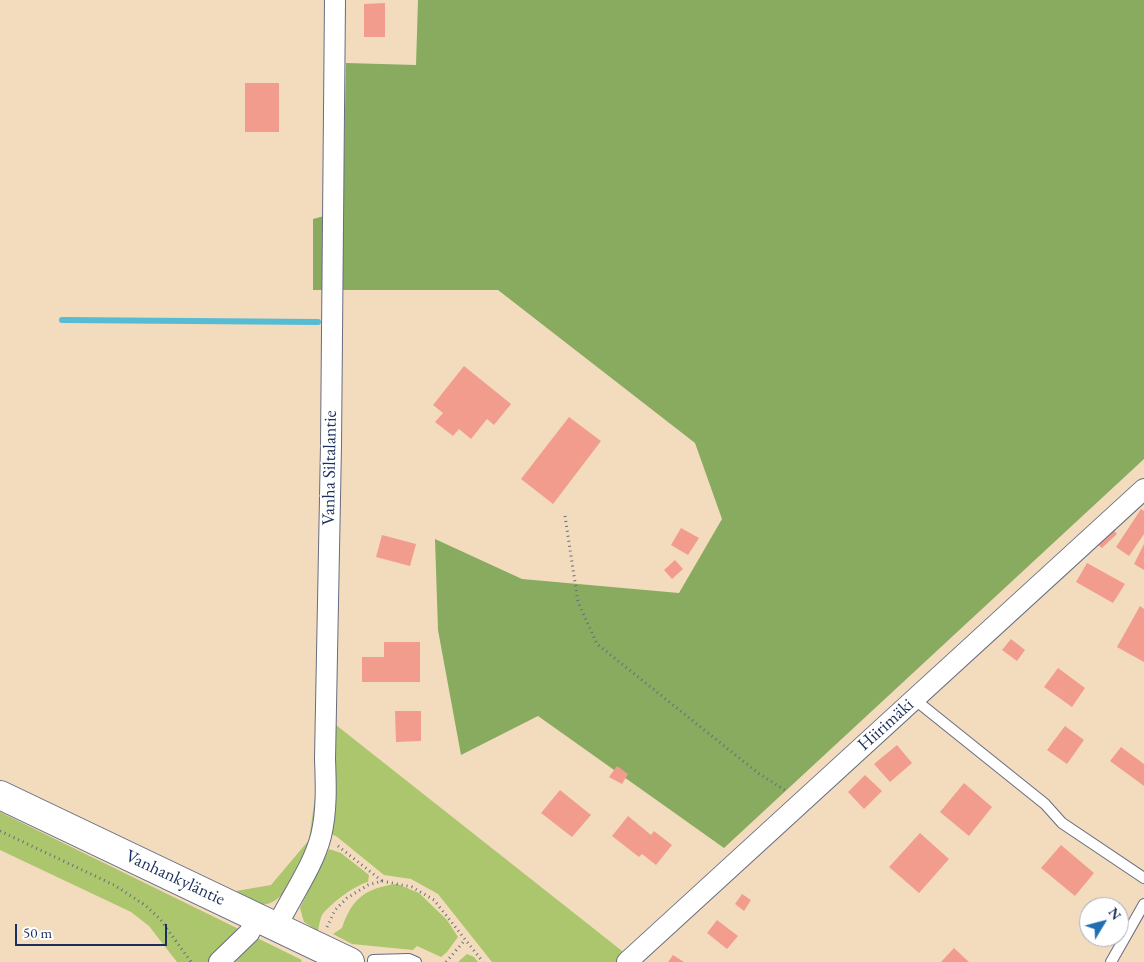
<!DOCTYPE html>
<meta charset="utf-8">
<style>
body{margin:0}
#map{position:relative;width:1144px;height:962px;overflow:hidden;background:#f3dcbe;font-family:"EB Garamond",serif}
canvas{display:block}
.north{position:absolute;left:1079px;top:897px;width:50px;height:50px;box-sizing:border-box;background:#fff;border:1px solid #a4acbf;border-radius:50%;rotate:53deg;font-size:14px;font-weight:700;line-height:20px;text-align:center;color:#1b2f5e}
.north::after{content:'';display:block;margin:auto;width:18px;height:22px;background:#1f6fb2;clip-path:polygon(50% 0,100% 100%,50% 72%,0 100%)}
.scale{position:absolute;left:15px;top:924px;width:152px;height:22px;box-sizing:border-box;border:2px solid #1b2f5e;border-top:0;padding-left:6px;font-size:15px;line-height:18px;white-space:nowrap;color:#1b2f5e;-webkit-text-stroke:4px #fff;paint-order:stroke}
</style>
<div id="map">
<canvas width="1144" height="962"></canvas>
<div class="north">N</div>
<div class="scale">50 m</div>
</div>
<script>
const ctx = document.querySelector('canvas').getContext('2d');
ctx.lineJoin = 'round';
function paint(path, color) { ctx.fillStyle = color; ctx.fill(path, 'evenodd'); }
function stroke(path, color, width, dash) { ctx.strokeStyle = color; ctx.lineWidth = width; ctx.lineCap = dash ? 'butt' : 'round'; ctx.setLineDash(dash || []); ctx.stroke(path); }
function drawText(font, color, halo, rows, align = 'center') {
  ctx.font = font + ' "EB Garamond",serif'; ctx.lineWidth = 4; ctx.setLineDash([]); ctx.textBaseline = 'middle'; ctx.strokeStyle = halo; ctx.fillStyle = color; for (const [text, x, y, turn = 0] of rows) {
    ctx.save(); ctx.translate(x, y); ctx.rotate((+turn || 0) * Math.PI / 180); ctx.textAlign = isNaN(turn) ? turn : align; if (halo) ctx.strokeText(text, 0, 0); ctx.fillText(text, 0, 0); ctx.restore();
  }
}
const green = new Path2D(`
 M317,710L636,962H492L438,894L411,879L384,875L336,836L319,830C311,848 286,910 260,904C253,902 243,895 236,891L271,885L309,840L317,783Z
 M0,812L302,960L301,962H177L149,926L131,912L0,850Z
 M329,849L341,853L369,875L368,882C355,885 330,904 322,915C320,919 319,926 318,931L304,922L300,908Z
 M397,884L419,893L447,920L458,937L447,952L441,957L417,946L413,950L352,944L333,934L342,928C352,898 366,888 397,884Z
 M467,954L474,957L478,962H458Z`);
const forest = new Path2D(`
 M418,0H1144V459L724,848L538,716L461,755L438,630L435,539L522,579L679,593L722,519L695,443L498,290H313V219L343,211L346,63L416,65Z`);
const stream = new Path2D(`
 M62,320L318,322`);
const building = new Path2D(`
 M385,3V37H364V4Z
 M245,83H279V132H245Z
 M464,366L511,404L494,425L487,419L471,439L459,429L453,436L435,422L443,413L433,405Z
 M569,417L601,441L553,504L521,479Z
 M1141,509L1144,511V534L1129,556L1116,547Z
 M681,528L699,538L688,555L671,545Z
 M1112,528L1117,534L1102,548L1096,543Z
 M382,535L416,544L410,566L376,557Z
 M1144,544V570L1134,564Z
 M675,560L683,569L672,579L664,570Z
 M1087,563L1125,584L1113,603L1076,582Z
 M1140,606L1144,609V662L1117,647Z
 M1011,639L1025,650L1017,661L1002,650Z
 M384,642H420V682H362V657H384Z
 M1058,668L1085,688L1072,707L1044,687Z
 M395,711H421V741L396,742Z
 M1065,726L1084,740L1067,764L1047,750Z
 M897,745L912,763L890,782L874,764Z
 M1121,747L1144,764V786L1110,761Z
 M617,766L628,774L622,784L609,777Z
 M865,775L882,791L864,809L848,792Z
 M964,783L992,807L969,836L940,812Z
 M560,790L591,815L572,837L541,813Z
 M628,816L651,835L654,831L672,845L656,865L642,854L639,857L612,836Z
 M920,833L949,859L919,893L889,867Z
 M1061,845L1094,873L1075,896L1041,868Z
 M742,894L751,900L744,911L735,904Z
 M717,920L738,936L727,949L707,933Z
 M954,948L969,962H941Z
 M673,955L684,962H668Z`);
const path = new Path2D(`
 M565,516L578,602L597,644L758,773L786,791
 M0,831L114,885L145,905L160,919L191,962
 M338,846L382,881
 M327,927L335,910L347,898L368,885L382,881L412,887L434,900L483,962
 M446,962L465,940`);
const lane = new Path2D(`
 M914,699L1045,804L1062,823L1144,878
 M373,962V960L409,959L416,962
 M1111,962L1144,904`);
const street = new Path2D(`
 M277,926C291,897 313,867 321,836C327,811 326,784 325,759L331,445L335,0
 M219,962L249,933L258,917
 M627,962L1144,489`);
const secondary = new Path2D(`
 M0,795L350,962`);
const streetNames = [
 ["Vanha Siltalantie",330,468,-89],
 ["Hiirimäki",886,725,-42],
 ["Vanhankyläntie",175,878,25]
];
paint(green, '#abc66c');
paint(forest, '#88ab60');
stroke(stream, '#56bcd4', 6);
paint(building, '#f29c8e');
stroke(lane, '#676c80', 12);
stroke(street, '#676c80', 22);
stroke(secondary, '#676c80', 30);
stroke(path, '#676c80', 3, [1, 4]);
stroke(lane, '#fff', 10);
stroke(street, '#fff', 20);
stroke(secondary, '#fff', 28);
drawText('18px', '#1b2f5e', '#fff', streetNames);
</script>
